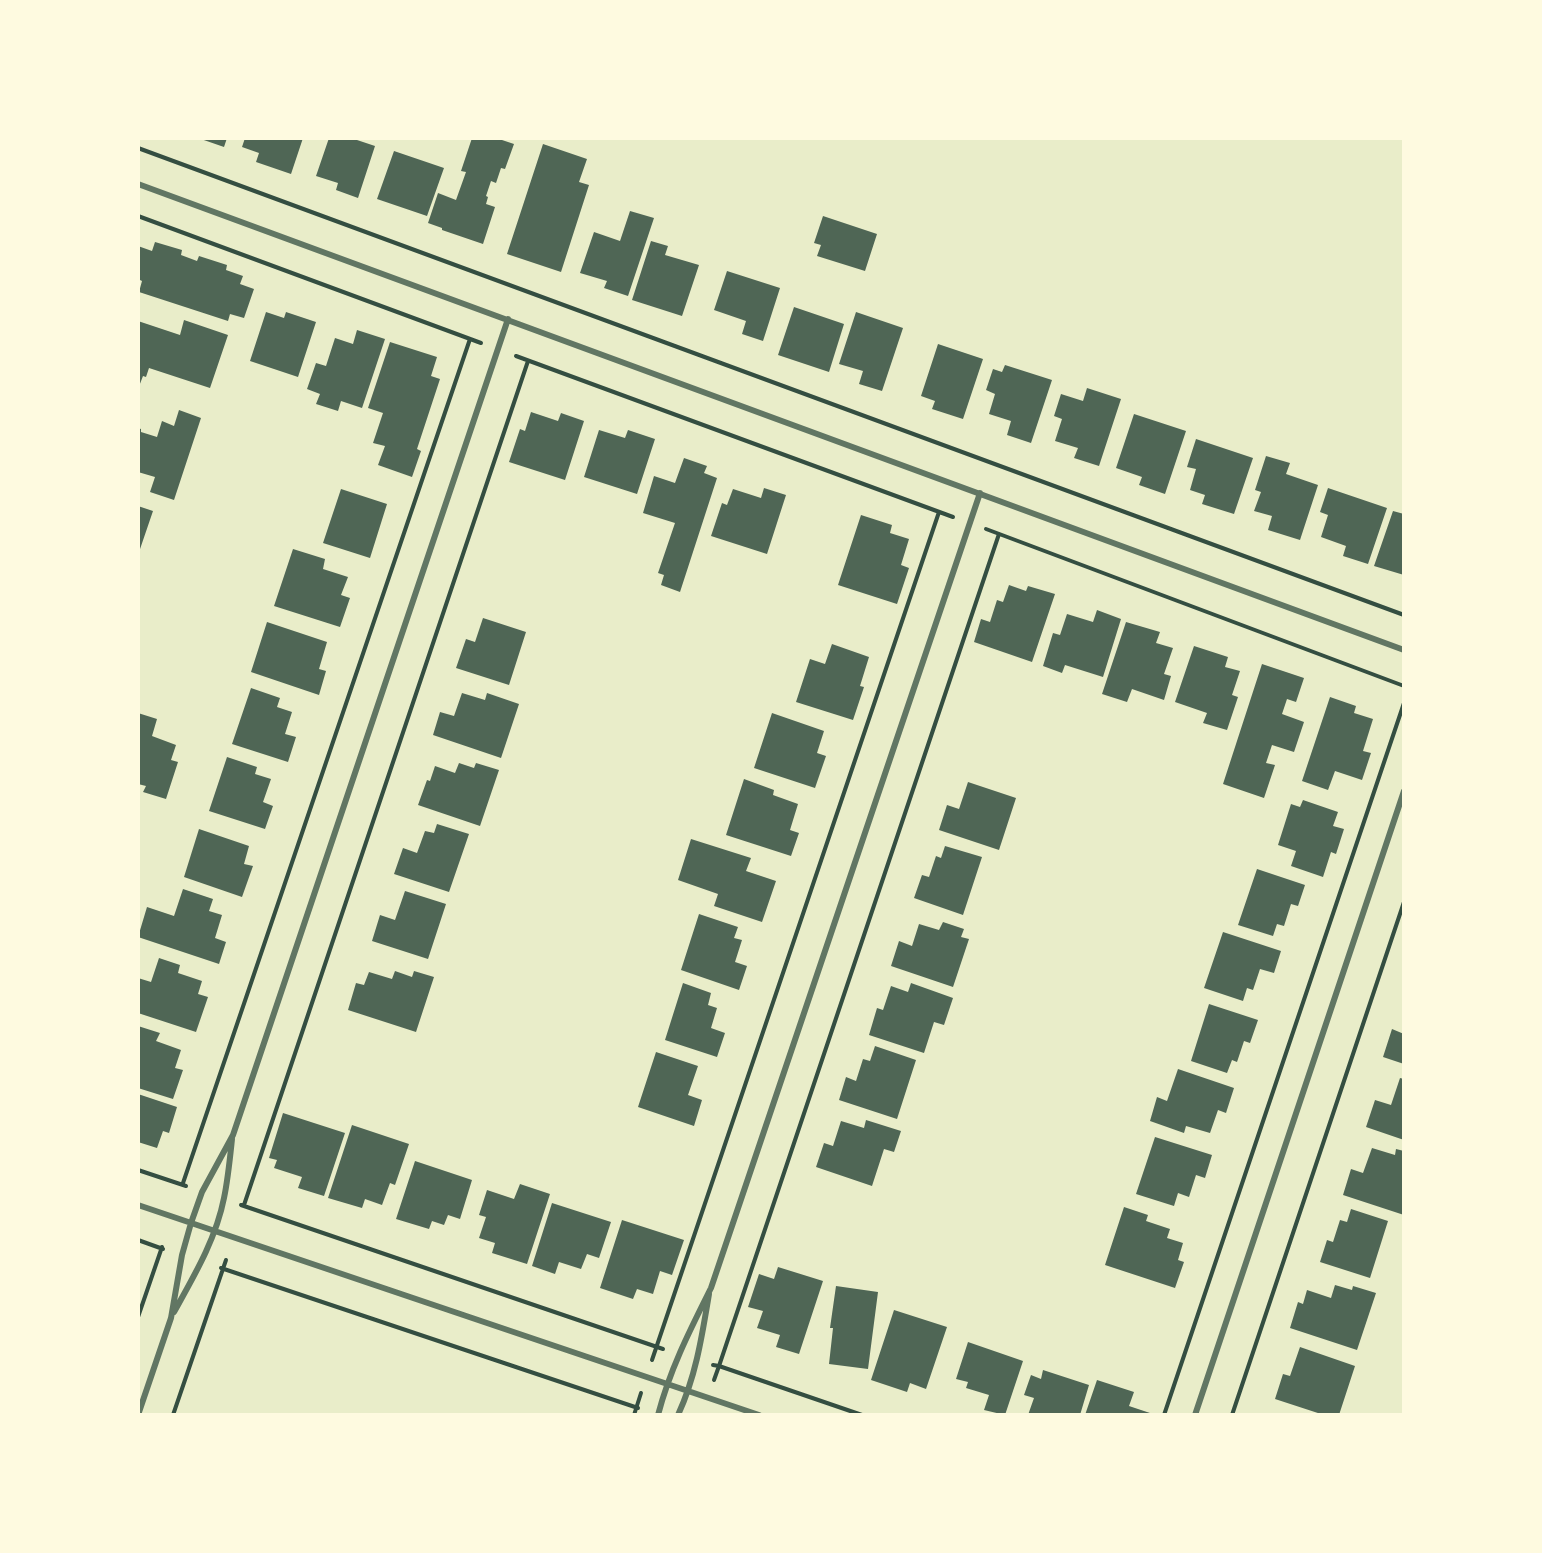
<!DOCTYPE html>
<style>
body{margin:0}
#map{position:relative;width:1542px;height:1553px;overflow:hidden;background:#e9edc9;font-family:"Zilla Slab",serif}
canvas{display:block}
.frame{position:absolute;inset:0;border:140px solid #fefae0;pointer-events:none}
</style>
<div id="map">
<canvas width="1542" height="1553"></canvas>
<div class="frame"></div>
</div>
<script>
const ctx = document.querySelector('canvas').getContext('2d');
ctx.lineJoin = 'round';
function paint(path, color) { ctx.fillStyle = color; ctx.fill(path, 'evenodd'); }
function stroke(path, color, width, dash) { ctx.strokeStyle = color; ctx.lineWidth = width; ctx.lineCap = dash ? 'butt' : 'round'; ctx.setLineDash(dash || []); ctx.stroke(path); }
const building = new Path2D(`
 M198,138H227L224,147Z
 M245,138H303L291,174L256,162L259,153L242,147Z
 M329,138H351L375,146L358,198L336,190L338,183L316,176Z
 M472,138H503L502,140L514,144L505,169L501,168L496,183L491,181L486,196L488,197L486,204L495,207L483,244L442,230V228L428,223L438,193L456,200L466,172L461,171Z
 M543,144L587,159L579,182L589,185L561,272L507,254Z
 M394,151L444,168L427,216L377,199Z
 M630,211L654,218L628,296L604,288L607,281L580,273L594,232L620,241Z
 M823,216L877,234L865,271L817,256L821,245L814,243Z
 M651,241L668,246L665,255L699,265L682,316L632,300Z
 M155,242L182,250L181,255L197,261L199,256L227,265L226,270L243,276L240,284L254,289L244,318L230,314L228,321L139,292L142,281L138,279V246L152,251Z
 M727,271L780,288L763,341L742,334L746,321L714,310Z
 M794,307L844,324L829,372L778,355Z
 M266,312L284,318L286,312L316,322L298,377L250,361Z
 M856,312L903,328L882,391L859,384L863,371L839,364Z
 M184,320L228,335L210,388L149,368L146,377L143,376L138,389V321L180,335Z
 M357,330L385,339L362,408L341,401L338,411L316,404L320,394L307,389L316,363L326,366L335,338L353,344Z
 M390,342L437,357L431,376L440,379L417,449L421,451L412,477L378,465L385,446L373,443L383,413L368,408Z
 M938,344L983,359L963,419L932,409L935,401L921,396Z
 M1005,365L1052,380L1031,443L1007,435L1011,421L989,414L995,394L986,390L993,369L1002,372Z
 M1087,388L1121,399L1099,466L1074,458L1078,448L1055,441L1062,419L1054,416L1061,394L1083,401Z
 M179,410L201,418L174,500L150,492L155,477L138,472V428L141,429V432L157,437L162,421L174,426Z
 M531,412L558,421L561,413L584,421L565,480L509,462L520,429L525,431Z
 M1134,414L1186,431L1165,494L1139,485L1142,477L1116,468Z
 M599,430L625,438L628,430L655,439L637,494L584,477Z
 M1196,439L1253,458L1234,514L1202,504L1205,495L1190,490L1196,469L1187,467Z
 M1266,456L1290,463L1286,474L1318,485L1300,540L1268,530L1272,516L1254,511L1261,492L1255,490Z
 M684,458L707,466L704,473L717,478L680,592L661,585L664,575L658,573L675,523L643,513L654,476L675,483Z
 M764,488L786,495L767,554L711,536L722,503L727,505L733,489L761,498Z
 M1328,488L1387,508L1368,564L1343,556L1346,546L1321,537L1328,515L1320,512Z
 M341,489L387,504L370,558L323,543Z
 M138,506L153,511L138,555Z
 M1393,511L1404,514V575L1374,566Z
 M861,515L892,525L890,533L909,539L901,565L909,568L897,604L838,585Z
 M293,549L325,559L323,569L348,577L341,595L350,598L340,627L274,606Z
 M1009,585L1026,591L1028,586L1055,594L1032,662L974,642L981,619L990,622L997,600L1003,602Z
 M1097,610L1121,619L1103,677L1065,665L1062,673L1043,666L1053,633L1060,635L1067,614L1093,622Z
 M483,618L526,632L509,685L456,668L466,639L475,642Z
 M267,622L327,642L319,669L326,671L319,695L251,672Z
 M1126,622L1160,632L1156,643L1173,648L1164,674L1171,676L1164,700L1132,689L1127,702L1102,694Z
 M832,644L869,657L860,686L864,687L853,720L796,702L810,659L825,664Z
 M1194,646L1228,657L1225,667L1240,671L1232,695L1238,697L1227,730L1203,723L1207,713L1175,702Z
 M1262,664L1304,678L1296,702L1287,699L1282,714L1304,722L1294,752L1272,745L1266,763L1275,765L1264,798L1223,784Z
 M251,688L280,698L277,707L292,712L285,734L296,737L288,762L232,744Z
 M462,693L485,700L487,693L519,704L501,758L433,735L440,712L454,716Z
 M1330,697L1356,706L1354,713L1373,719L1363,751L1371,753L1362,780L1335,771L1328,790L1302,781Z
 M138,713L157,719L152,736L176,745L171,760L178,762L166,799L143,792L146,786L138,784Z
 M772,713L824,731L817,753L826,756L815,788L754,768Z
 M227,757L257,767L255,774L271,779L263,802L273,806L265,829L209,811Z
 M459,763L474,768L476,763L499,770L480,826L418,805L427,780L430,781L435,766L455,773Z
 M744,779L774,790L773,795L798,804L790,830L799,833L791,856L726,835Z
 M968,782L1016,798L999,850L939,830L947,805L959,809Z
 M1303,800L1338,812L1333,826L1344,829L1336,854L1331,852L1323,877L1291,866L1296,851L1278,845L1291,804L1300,807Z
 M437,824L469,834L449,892L394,874L403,848L417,853L425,831L434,833Z
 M199,829L249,846L244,864L253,866L242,897L184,877Z
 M691,839L751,858L746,871L776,881L762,922L714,906L718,894L678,880Z
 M945,846L982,857L963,915L914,898L922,875L929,877L936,856L941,858Z
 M1257,869L1305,885L1298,906L1291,904L1284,926L1277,924L1273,936L1238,925Z
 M183,889L213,899L209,911L222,915L215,938L226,942L219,964L138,937L147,907L174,916Z
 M405,891L446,904L428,959L372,941L380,915L395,920Z
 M699,914L738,927L734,938L742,940L735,962L747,966L739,990L681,970Z
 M943,922L964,929L961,937L969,939L953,987L891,966L899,941L912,946L919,924L939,930Z
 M1223,932L1281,951L1274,973L1260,969L1253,990L1247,988L1243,1001L1204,988Z
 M159,958L180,965L178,973L202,981L198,994L208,997L196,1032L138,1013V978L151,982Z
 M395,971L412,977L414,971L434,977L416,1032L348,1010L356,983L364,985L369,972L392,979Z
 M683,983L711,993L708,1005L717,1008L711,1028L725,1033L717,1057L665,1040Z
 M911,983L953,998L944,1025L934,1022L924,1053L869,1035L877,1008L883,1010L891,986L908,992Z
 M1209,1004L1258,1020L1250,1043L1244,1041L1237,1062L1232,1060L1227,1073L1191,1061Z
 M138,1026L160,1033L156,1041L181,1050L175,1068L183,1070L173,1099L138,1088Z
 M1392,1029L1404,1034V1064L1383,1057Z
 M875,1046L916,1060L897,1119L839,1100L846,1077L856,1081L863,1059L870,1061Z
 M656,1052L698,1066L688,1095L702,1100L694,1126L638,1107Z
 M1178,1069L1234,1088L1226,1113L1218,1110L1210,1133L1186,1126L1184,1133L1150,1121L1157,1097L1167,1101Z
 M1400,1078L1404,1079V1140L1366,1127L1375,1100L1391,1105Z
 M138,1094L177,1107L169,1133L163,1131L157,1148L138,1142Z
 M283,1113L345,1133L324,1196L298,1188L302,1177L274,1168L277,1160L269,1158Z
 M866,1120L901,1131L894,1152L884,1149L872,1186L816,1167L824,1143L833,1146L841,1121L864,1128Z
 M352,1125L409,1144L395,1185L390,1183L382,1205L365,1199L362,1208L328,1198Z
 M1155,1137L1212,1155L1205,1178L1196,1175L1189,1197L1178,1193L1174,1206L1136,1194Z
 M1372,1148L1395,1155L1396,1149L1404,1151V1215L1343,1195L1351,1169L1363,1173Z
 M415,1161L472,1180L460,1219L448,1215L444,1225L432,1221L429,1229L396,1219Z
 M520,1184L550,1194L527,1264L492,1253L495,1243L479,1238L486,1217L479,1215L487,1190L514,1199Z
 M552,1203L611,1222L599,1258L587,1254L581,1269L559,1262L555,1274L532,1266Z
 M1124,1207L1148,1215L1146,1221L1170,1229L1167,1238L1183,1243L1178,1260L1184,1262L1175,1288L1105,1265Z
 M1351,1209L1388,1221L1370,1278L1320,1262L1327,1240L1333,1242L1340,1220L1347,1222Z
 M622,1220L684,1240L672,1275L660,1271L653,1294L637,1289L633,1299L600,1288Z
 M778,1267L823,1281L799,1354L776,1347L780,1335L757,1328L763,1311L748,1307L759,1274L774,1279Z
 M1335,1285L1352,1290L1353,1286L1376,1293L1357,1350L1290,1328L1298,1302L1303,1304L1307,1290L1331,1298Z
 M836,1286L878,1292L868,1369L829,1364L833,1328H830Z
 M894,1310L947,1327L926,1389L910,1383L907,1392L871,1380Z
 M968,1342L1023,1361L1005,1415L984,1410L989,1395L966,1388L968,1382L956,1379Z
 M1300,1347L1355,1366L1339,1415H1324L1275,1399L1283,1374L1290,1376Z
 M1043,1370L1089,1385L1080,1415H1028L1034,1398L1024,1395L1031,1375L1041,1379Z
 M1097,1380L1134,1392L1129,1406L1150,1413L1149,1415H1085Z`);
const path = new Path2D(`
 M138,148L1404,615
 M138,216L481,343
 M516,356L953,517
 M986,529L1404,686
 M138,1170L186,1186
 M183,1183L470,339
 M241,1205L663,1349
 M244,1205L528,361
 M138,1240L163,1249
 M221,1268L638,1408
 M138,1317L162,1247
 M652,1360L939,512
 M713,1365L719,1366L999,534
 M714,1380L719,1366L862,1415
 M173,1415L226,1260
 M634,1415L641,1393
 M1164,1415L1404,703
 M1232,1415L1404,902`);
const minor = new Path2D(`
 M138,184L1404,650
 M138,1205L759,1415
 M174,1312C194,1276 216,1239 224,1198C228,1179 230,1158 232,1139
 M138,1415L171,1318L182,1255L191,1223L202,1192L233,1135L508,319
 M658,1415C670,1369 690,1330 711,1288L980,493
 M678,1415C696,1376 702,1336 709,1294
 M1195,1415L1404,791`);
paint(building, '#4f6655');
stroke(path, '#344e41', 4);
stroke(minor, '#617663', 6);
</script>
